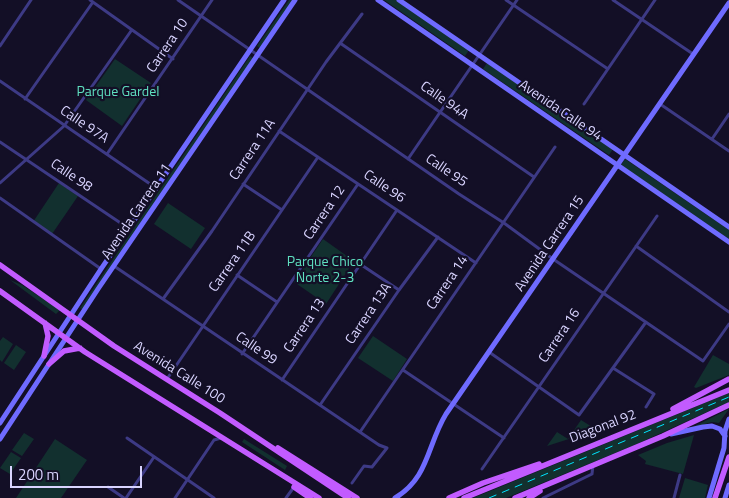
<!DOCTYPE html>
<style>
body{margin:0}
#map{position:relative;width:729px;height:498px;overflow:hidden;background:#130f26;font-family:"Titillium Web",sans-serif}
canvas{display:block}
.scale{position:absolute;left:10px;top:466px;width:132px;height:22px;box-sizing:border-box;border:2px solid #d9d4ff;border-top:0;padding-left:6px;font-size:15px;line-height:18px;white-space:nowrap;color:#d9d4ff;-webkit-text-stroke:4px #130f26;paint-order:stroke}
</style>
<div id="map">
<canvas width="729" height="498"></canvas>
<div class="scale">200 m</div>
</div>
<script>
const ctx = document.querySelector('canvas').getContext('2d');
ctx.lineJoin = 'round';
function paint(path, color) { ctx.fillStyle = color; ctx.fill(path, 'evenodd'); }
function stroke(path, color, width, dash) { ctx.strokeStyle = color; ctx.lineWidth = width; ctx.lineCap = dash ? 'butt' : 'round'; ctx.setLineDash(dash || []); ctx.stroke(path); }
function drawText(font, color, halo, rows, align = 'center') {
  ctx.font = font + ' "Titillium Web",sans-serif'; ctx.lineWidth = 4.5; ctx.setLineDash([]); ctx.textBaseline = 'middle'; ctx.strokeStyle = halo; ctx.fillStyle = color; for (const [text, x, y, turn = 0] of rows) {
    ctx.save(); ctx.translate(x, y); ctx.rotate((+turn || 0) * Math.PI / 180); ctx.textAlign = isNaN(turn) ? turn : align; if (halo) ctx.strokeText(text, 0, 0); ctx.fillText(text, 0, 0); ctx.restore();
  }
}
const green = new Path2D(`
 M289,0H294L260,48L257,46Z
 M384,0H396L469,50L465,56Z
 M250,56L254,59L83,310L80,308Z
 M115,59L151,83L122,126L86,100Z
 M487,63L613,149L609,155L483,69Z
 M625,159L729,230V239L621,165Z
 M59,183L78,196L52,234L33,222Z
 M168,203L205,228L191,249L154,224Z
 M323,239L354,261L326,304L294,282Z
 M10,280L22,285L60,310L56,314Z
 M373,336L407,359L393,381L358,358Z
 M3,337L13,344L2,362L0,360V341Z
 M16,345L26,352L14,370L4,363Z
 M713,355L729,364V375L696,388L694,387Z
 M729,393V402L637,444L506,498H473Z
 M729,409L719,423L712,422L691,428Z
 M581,420L597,430L547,446L557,432L568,439Z
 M24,433L34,439L22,456L12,450Z
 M694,435L683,474L645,464L646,461L638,455L667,443Z
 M55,439L87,460L61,498H16Z
 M244,439L287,466L285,470L242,442Z
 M11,452L21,458L10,474L0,468Z
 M685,478L708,485L705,498H679Z`);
const street = new Path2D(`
 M90,0L173,59
 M178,0L459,194L504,223L553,259L703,361L729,324
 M506,0L608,69
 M613,0L693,54
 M340,43L534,177
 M0,46L31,0
 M0,81L156,188
 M25,99L93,2
 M584,104L655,0
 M660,104L729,151
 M279,131L476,263
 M712,139L729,114
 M0,142L128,228
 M107,154L212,0
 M408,159L517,0
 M0,183L64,126L131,31
 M243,184L282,210
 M0,198L101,269
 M636,246L729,312
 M360,264L399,290
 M114,266L379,445L387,448L372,467L364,466L352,483
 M237,275L277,302
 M163,299L212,231L326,62L362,14
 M489,352L579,415L646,322
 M242,354L358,184
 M613,368L654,394L646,407
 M403,370L504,438
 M167,379L318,157
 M282,380L397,210
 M320,405L399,290L438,237
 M360,432L555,147
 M127,438L214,498
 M482,469L657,216
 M108,487L124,498
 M126,498L154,457
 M175,498L214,440L221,438
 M286,498L294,487
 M543,498L592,474L593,465
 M674,498L680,475`);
const secondary = new Path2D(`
 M378,0L729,242
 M399,0L729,227
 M0,423L101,269L284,0
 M671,434L703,427L712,426L720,429L725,436
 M0,439L98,289L295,0
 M395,498C429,478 427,445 446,414L729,3
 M709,498L724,448L725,431L729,419
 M725,498L729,485`);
const primary = new Path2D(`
 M0,265L114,346L220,413L348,498
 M0,291L85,352L319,498
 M44,356L48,336L45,323
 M49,364L64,351L80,348
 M673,409L729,379
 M278,448L357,498
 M294,487L310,498
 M449,498L483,483L539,464
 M464,498L729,390
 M515,498L663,436L729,405
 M529,498L540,491
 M715,498L729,457`);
const rail = new Path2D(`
 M489,498L729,397`);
const streetNames = [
 ["Carrera 10",168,46,-56],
 ["Calle 94A",444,101,35],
 ["Avenida Calle 94",560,111,34],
 ["Calle 97A",84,125,34],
 ["Carrera 11A",253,150,-56],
 ["Calle 95",446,171,34],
 ["Calle 98",71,176,34],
 ["Calle 96",384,187,34],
 ["Avenida Carrera 11",137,212,-56],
 ["Carrera 12",325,213,-56],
 ["Avenida Carrera 15",550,244,-56],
 ["Carrera 11B",233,262,-55],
 ["Carrera 14",448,283,-56],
 ["Carrera 13A",369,314,-56],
 ["Carrera 13",305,326,-56],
 ["Carrera 16",560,336,-56],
 ["Calle 99",256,349,34],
 ["Avenida Calle 100",179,373,32],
 ["Diagonal 92",603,427,-21]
];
const parkNames = [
 ["Parque Gardel",118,93],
 ["Parque Chico",325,263],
 ["Norte 2-3",325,279]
];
paint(green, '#12302f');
stroke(street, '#3d3a85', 3);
stroke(secondary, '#6f6bff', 5);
stroke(primary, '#c25bff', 5.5);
stroke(rail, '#00e5ff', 1, [8, 6]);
drawText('14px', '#d9d4ff', '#130f26', streetNames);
drawText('14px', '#5fe0c0', '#130f26', parkNames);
</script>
